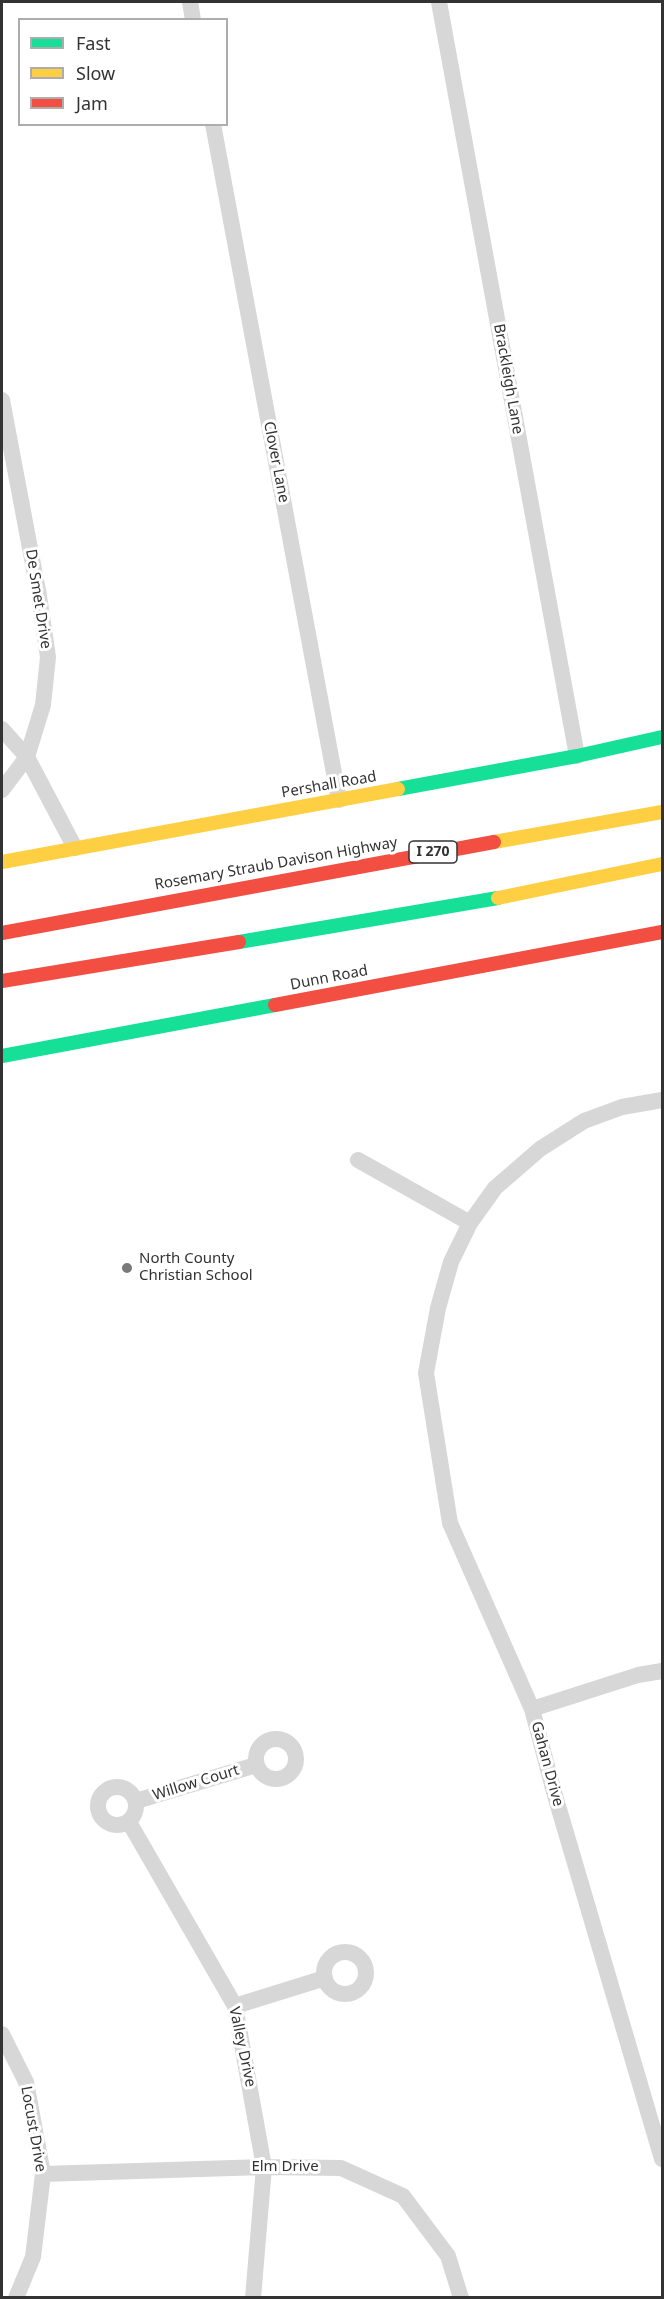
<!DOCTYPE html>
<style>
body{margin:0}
#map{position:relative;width:664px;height:2299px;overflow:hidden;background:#fff;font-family:"Noto Sans",sans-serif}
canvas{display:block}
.frame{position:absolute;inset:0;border:3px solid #333;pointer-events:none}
.legend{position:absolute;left:18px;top:18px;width:210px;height:108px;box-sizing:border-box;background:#fff;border:2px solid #adadad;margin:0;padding:8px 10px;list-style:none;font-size:18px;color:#333}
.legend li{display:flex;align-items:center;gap:12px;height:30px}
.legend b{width:30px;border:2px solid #adadad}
</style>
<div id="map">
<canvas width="664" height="2299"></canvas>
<div class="frame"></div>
<ul class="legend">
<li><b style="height:8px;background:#16e098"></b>Fast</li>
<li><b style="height:8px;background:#ffcf43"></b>Slow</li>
<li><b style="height:8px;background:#f24e42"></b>Jam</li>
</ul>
</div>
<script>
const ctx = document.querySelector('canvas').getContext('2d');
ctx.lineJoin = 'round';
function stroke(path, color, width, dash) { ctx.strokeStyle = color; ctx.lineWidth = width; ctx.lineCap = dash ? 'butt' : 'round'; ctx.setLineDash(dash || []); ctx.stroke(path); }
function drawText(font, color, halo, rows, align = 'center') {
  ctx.font = font + ' "Noto Sans",sans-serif'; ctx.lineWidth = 6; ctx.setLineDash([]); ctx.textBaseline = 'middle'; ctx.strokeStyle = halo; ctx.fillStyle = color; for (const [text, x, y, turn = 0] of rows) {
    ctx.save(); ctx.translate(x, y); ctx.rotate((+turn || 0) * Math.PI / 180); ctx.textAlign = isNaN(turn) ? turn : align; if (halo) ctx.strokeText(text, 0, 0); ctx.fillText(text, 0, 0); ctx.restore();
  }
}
const street = new Path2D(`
 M190,2L193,20
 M439,2L577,756
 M213,124L339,800
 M2,400L39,596L48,657L43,705L27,757L2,790
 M2,729L27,757L75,848
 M662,1100L622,1107L584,1121L540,1149L495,1188L470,1223L451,1262L438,1308L426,1373L450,1523L532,1709L554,1792L662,2159
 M358,1160L470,1223
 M532,1709L638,1675L662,1671
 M256 1759a20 20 0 1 1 40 0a20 20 0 1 1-40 0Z
 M98 1806a19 19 0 1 1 38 0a19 19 0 1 1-38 0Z
 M136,1801L256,1765
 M129,1822L235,2006L264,2167L253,2298
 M324 1973a21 21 0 1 1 42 0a21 21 0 1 1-42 0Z
 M235,2006L325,1978
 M2,2034L26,2082L43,2174L33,2257L16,2298
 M43,2174L264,2167L341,2168L403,2196L448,2256L461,2298`);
const fast = new Path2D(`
 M398,789L577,756L662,737
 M239,942L498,898
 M2,1056L275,1005`);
const slow = new Path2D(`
 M494,842L662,812
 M2,862L398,789
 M498,898L662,864`);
const jam = new Path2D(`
 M2,933L494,842
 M2,981L239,942
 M275,1005L662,932`);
const markers = [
 [127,1268,6,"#7a7a7a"]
];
const shields = [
 [433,852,48]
];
const shieldNames = [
 ["I 270",433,852]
];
const streetNames = [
 ["Brackleigh Lane",508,379,80],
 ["Clover Lane",276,462,79],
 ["De Smet Drive",38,599,81],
 ["Pershall Road",329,785,-10],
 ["Rosemary Straub Davison Highway",276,864,-10],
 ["Dunn Road",329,978,-11],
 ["Gahan Drive",547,1764,75],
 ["Willow Court",196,1783,-17],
 ["Valley Drive",242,2047,78],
 ["Locust Drive",33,2129,80],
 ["Elm Drive",285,2167]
];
const poiNames = [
 ["North County",139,1259],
 ["Christian School",139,1276]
];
stroke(street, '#d7d7d7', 16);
stroke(fast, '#16e098', 14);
stroke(slow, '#ffcf43', 14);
stroke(jam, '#f24e42', 14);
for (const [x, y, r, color] of markers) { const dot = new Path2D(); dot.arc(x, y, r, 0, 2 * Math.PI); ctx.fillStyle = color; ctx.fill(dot); stroke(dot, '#fff', 2); }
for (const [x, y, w] of shields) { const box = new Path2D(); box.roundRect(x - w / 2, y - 11, w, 22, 4.5); ctx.fillStyle = '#fff'; ctx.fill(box); stroke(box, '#333', 1.5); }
drawText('bold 14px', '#333', null, shieldNames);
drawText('15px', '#333', '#fff', streetNames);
drawText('15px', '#333', '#fff', poiNames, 'left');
</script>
